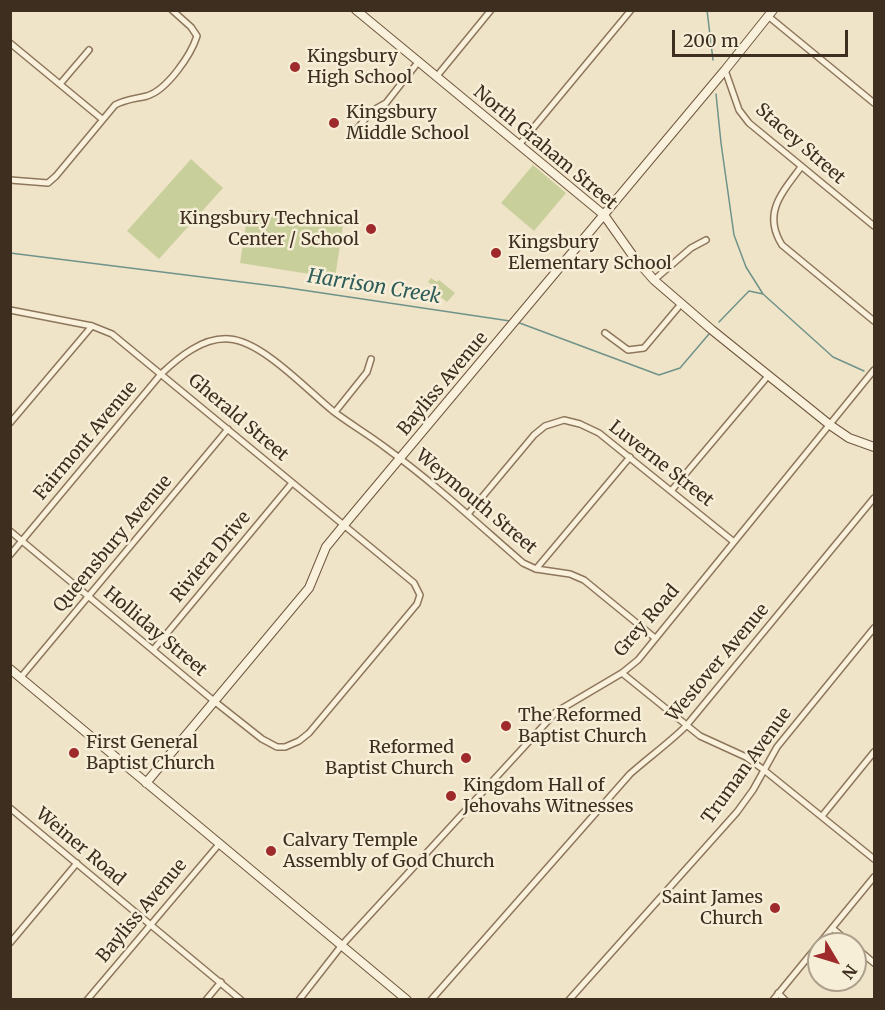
<!DOCTYPE html>
<style>
body{margin:0}
#map{position:relative;width:885px;height:1010px;overflow:hidden;background:#f0e4c8;font-family:Merriweather,serif}
canvas{display:block}
.frame{position:absolute;inset:0;border:12px solid #3d2e20;pointer-events:none}
.north{position:absolute;left:807px;top:932px;width:60px;height:60px;box-sizing:border-box;background:#f7eed8;border:2px solid #ada18e;border-radius:50%;rotate:128deg;font-size:16px;font-weight:700;line-height:24px;text-align:center;color:#3d2e20}
.north::after{content:'';display:block;margin:auto;width:21px;height:27px;background:#9e2a2b;clip-path:polygon(50% 0,100% 100%,50% 72%,0 100%)}
.scale{position:absolute;left:672px;top:30px;width:176px;height:27px;box-sizing:border-box;border:3px solid #3d2e20;border-top:0;padding-left:8px;font-size:18px;line-height:21px;white-space:nowrap;color:#3d2e20;-webkit-text-stroke:4px #f7eed8;paint-order:stroke}
</style>
<div id="map">
<canvas width="885" height="1010"></canvas>
<div class="frame"></div>
<div class="north">N</div>
<div class="scale">200 m</div>
</div>
<script>
const ctx = document.querySelector('canvas').getContext('2d');
ctx.lineJoin = 'round';
function paint(path, color) { ctx.fillStyle = color; ctx.fill(path, 'evenodd'); }
function stroke(path, color, width, dash) { ctx.strokeStyle = color; ctx.lineWidth = width; ctx.lineCap = dash ? 'butt' : 'round'; ctx.setLineDash(dash || []); ctx.stroke(path); }
function drawText(font, color, halo, rows, align = 'center') {
  ctx.font = font + ' Merriweather,serif'; ctx.lineWidth = 5; ctx.setLineDash([]); ctx.textBaseline = 'middle'; ctx.strokeStyle = halo; ctx.fillStyle = color; for (const [text, x, y, turn = 0] of rows) {
    ctx.save(); ctx.translate(x, y); ctx.rotate((+turn || 0) * Math.PI / 180); ctx.textAlign = isNaN(turn) ? turn : align; if (halo) ctx.strokeText(text, 0, 0); ctx.fillText(text, 0, 0); ctx.restore();
  }
}
const green = new Path2D(`
 M191,159L223,188L159,259L127,231Z
 M533,165L566,193L534,231L501,203Z
 M248,210L343,225L335,278L240,263Z
 M431,278L437,282L439,280L455,293L447,302L431,289L433,286L428,282Z`);
const stream = new Path2D(`
 M707,10L713,60
 M716,94L721,143L734,235L746,267L763,294
 M10,253L282,287L510,321
 M517,322L659,375L680,368L709,334
 M719,322L749,291L763,294L833,357L864,371`);
const street = new Path2D(`
 M768,16L874,103
 M10,43L102,119
 M725,70L739,110L749,123L874,226
 M437,76L491,10
 M60,84L89,50
 M350,137L372,111L386,103L419,61
 M519,145L631,10
 M801,167C782,193 762,213 782,245L874,321
 M10,180L48,183L56,176L115,105C126,99 135,99 147,96C167,90 191,55 197,36L191,27L172,10
 M654,280L691,248L706,240
 M10,310L92,326L112,334L414,583L420,595L417,604L309,733L299,741L285,747H277L262,739L214,701L10,531
 M605,333L628,350L644,348L681,304
 M335,412L367,372L371,359
 M10,423L92,326
 M671,491L768,376
 M468,514L534,435L545,426L564,420L580,424L599,433L734,542
 M10,555L161,374C179,357 203,337 229,339C262,341 307,390 333,411C350,424 369,435 386,448C434,483 478,524 523,563L536,569L570,574L584,580L655,638
 M536,569L630,457
 M153,650L292,483
 M622,673L700,736L746,757L764,770L874,859
 M21,677L228,429
 M10,808L241,1000
 M822,816L874,752
 M832,928L851,944
 M10,943L77,863
 M855,947L874,963
 M778,993L785,1000
 M87,1000L220,843
 M206,1000L221,982
 M299,1000L342,945L556,712L622,673L638,660L874,370
 M431,1000L630,774C649,757 669,743 686,726L874,498
 M569,1000L737,812L753,790L777,747L874,628
 M773,1000L874,877`);
const secondary = new Path2D(`
 M356,10L604,215L633,256L654,280L712,330L830,425L849,438L874,447
 M10,669L407,1000
 M146,783L309,588L326,547L344,525L725,70L773,10`);
const markers = [
 [295,67,6,"#9e2a2b"],
 [334,123,6,"#9e2a2b"],
 [371,229,6,"#9e2a2b"],
 [496,253,6,"#9e2a2b"],
 [506,726,6,"#9e2a2b"],
 [74,753,6,"#9e2a2b"],
 [466,758,6,"#9e2a2b"],
 [451,796,6,"#9e2a2b"],
 [271,851,6,"#9e2a2b"],
 [775,908,6,"#9e2a2b"]
];
const poiNames = [
 ["Kingsbury",307,57],
 ["High School",307,78],
 ["Kingsbury",346,113],
 ["Middle School",346,134],
 ["Kingsbury Technical",359,219,"right"],
 ["Center / School",359,240,"right"],
 ["Kingsbury",508,243],
 ["Elementary School",508,264],
 ["The Reformed",518,716],
 ["Baptist Church",518,737],
 ["First General",86,743],
 ["Baptist Church",86,764],
 ["Reformed",454,748,"right"],
 ["Baptist Church",454,769,"right"],
 ["Kingdom Hall of",463,786],
 ["Jehovahs Witnesses",463,807],
 ["Calvary Temple",283,841],
 ["Assembly of God Church",283,862],
 ["Saint James",763,898,"right"],
 ["Church",763,919,"right"]
];
const streetNames = [
 ["Stacey Street",800,144,41],
 ["North Graham Street",545,148,40],
 ["Bayliss Avenue",443,384,-50],
 ["Gherald Street",238,418,40],
 ["Fairmont Avenue",86,441,-50],
 ["Luverne Street",661,464,38],
 ["Weymouth Street",476,502,40],
 ["Queensbury Avenue",113,544,-50],
 ["Riviera Drive",211,557,-50],
 ["Grey Road",647,621,-49],
 ["Holliday Street",155,632,40],
 ["Westover Avenue",718,663,-50],
 ["Truman Avenue",747,766,-54],
 ["Weiner Road",80,847,40],
 ["Bayliss Avenue",142,911,-50]
];
const waterNames = [
 ["Harrison Creek",374,287,9]
];
paint(green, '#c9cf9b');
stroke(stream, '#6f938a', 1.5);
stroke(street, '#8d765c', 8);
stroke(secondary, '#6f573f', 10);
stroke(street, '#faf1dc', 5);
stroke(secondary, '#faf1dc', 8);
for (const [x, y, r, color] of markers) { const dot = new Path2D(); dot.arc(x, y, r, 0, 2 * Math.PI); ctx.fillStyle = color; ctx.fill(dot); stroke(dot, '#f7eed8', 2); }
drawText('18px', '#3d2e20', '#f7eed8', poiNames, 'left');
drawText('18px', '#3d2e20', '#f7eed8', streetNames);
drawText('italic 20px', '#2f5d5a', '#f7eed8', waterNames);
</script>
